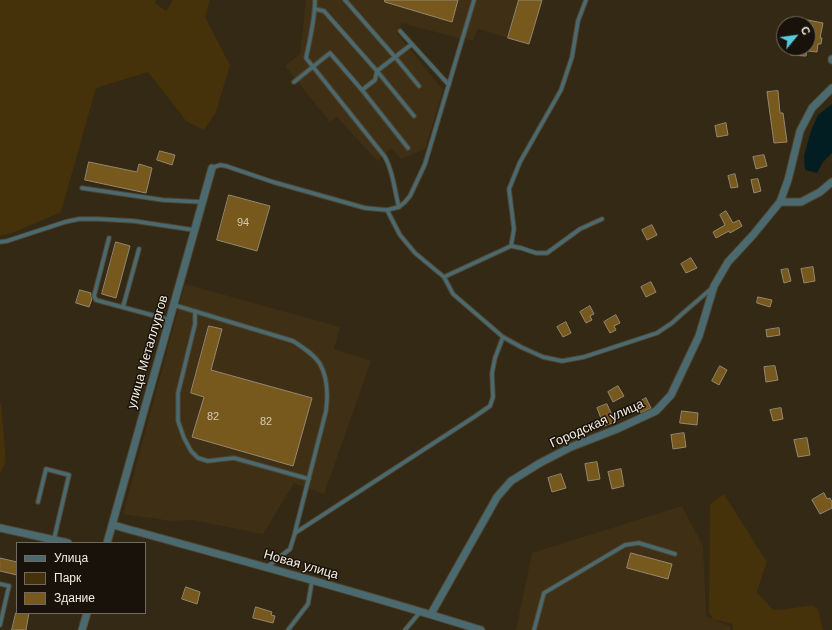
<!DOCTYPE html>
<meta charset="utf-8">
<style>
body{margin:0}
#map{position:relative;width:832px;height:630px;overflow:hidden;background:#342914;font-family:Arial,sans-serif}
canvas{display:block}
.legend{position:absolute;left:16px;top:542px;width:130px;height:72px;box-sizing:border-box;background:#18120a;border:1px solid #716a60;margin:0;padding:5px 7px;list-style:none;font-size:12px;color:#f6eee2}
.legend li{display:flex;align-items:center;gap:8px;height:20px}
.legend b{width:20px;border:1px solid #716a60}
.north{position:absolute;left:776px;top:16px;width:40px;height:40px;box-sizing:border-box;background:#18120a;border:1px solid #716a60;border-radius:50%;rotate:61deg;font-size:11px;font-weight:700;line-height:16px;text-align:center;color:#f6eee2}
.north::after{content:'';display:block;margin:auto;width:14px;height:18px;background:#55cadf;clip-path:polygon(50% 0,100% 100%,50% 72%,0 100%)}
</style>
<div id="map">
<canvas width="832" height="630"></canvas>
<ul class="legend">
<li><b style="height:5px;background:#4a6a70"></b>Улица</li>
<li><b style="height:11px;background:#45310a"></b>Парк</li>
<li><b style="height:11px;background:#77591d"></b>Здание</li>
</ul>
<div class="north">С</div>
</div>
<script>
const ctx = document.querySelector('canvas').getContext('2d');
ctx.lineJoin = 'round';
function paint(path, color) { ctx.fillStyle = color; ctx.fill(path, 'evenodd'); }
function stroke(path, color, width, dash) { ctx.strokeStyle = color; ctx.lineWidth = width; ctx.lineCap = dash ? 'butt' : 'round'; ctx.setLineDash(dash || []); ctx.stroke(path); }
function drawText(font, color, halo, rows, align = 'center') {
  ctx.font = font + ' Arial,sans-serif'; ctx.lineWidth = 3; ctx.setLineDash([]); ctx.textBaseline = 'middle'; ctx.strokeStyle = halo; ctx.fillStyle = color; for (const [text, x, y, turn = 0] of rows) {
    ctx.save(); ctx.translate(x, y); ctx.rotate((+turn || 0) * Math.PI / 180); ctx.textAlign = isNaN(turn) ? turn : align; if (halo) ctx.strokeText(text, 0, 0); ctx.fillText(text, 0, 0); ctx.restore();
  }
}
const built = new Path2D(`
 M306,0H542L529,44L478,29L473,40L462,39L402,23L396,32L443,90L425,149L401,159L391,148L377,161L337,117L330,122L285,66L300,54Z
 M185,284L340,327L334,349L371,361L324,494L294,483L263,534L193,520L171,521L123,514Z
 M682,506L703,546L706,616L731,627L730,630H516L532,553Z`);
const green = new Path2D(`
 M0,0H156L155,3L166,11L173,0H210L205,17L230,65L216,112L204,130L186,121L148,72L96,88L61,212L15,232L0,236Z
 M0,403L1,404L6,461L0,474Z
 M724,494L767,562L760,582L757,592L773,610L787,609L812,605L818,609L823,630H733L732,624L713,619L709,612L710,504Z`);
const water = new Path2D(`
 M832,104V153L823,162L817,173L805,170L804,156L811,131L818,115Z`);
const building = new Path2D(`
 M385,0H458L452,22L385,2Z
 M519,0H542L529,44L508,38Z
 M808,20L823,23L820,38H822L821,44H818L817,52L808,51Z
 M792,48H807L806,56L791,55Z
 M778,91L780,113H783L787,142L774,143L767,92Z
 M726,123L728,135L717,137L715,126Z
 M160,151L175,155L172,165L157,160Z
 M764,155L767,166L756,169L753,157Z
 M89,162L137,172L139,164L152,168L146,193L132,190L85,180Z
 M735,174L738,187L731,188L728,176Z
 M758,179L761,191L754,193L751,180Z
 M229,195L270,206L257,251L217,240Z
 M726,211L733,223L739,220L742,226L730,233L729,231L716,238L713,232L725,225L720,215Z
 M652,225L657,235L647,240L642,230Z
 M116,242L130,246L116,298L102,294Z
 M691,258L697,268L686,273L681,264Z
 M813,267L815,281L804,283L801,269Z
 M788,269L791,281L784,283L781,270Z
 M651,282L656,292L646,297L641,287Z
 M80,290L91,293V296L92,299L89,307L76,303Z
 M758,297L772,300L770,307L757,303Z
 M590,306L594,314L590,316L592,320L586,323L580,312Z
 M616,315L620,323L614,326L616,330L610,333L604,322Z
 M566,322L571,333L563,337L557,327Z
 M209,326L222,329L211,370L312,398L293,466L192,437L204,397L191,393Z
 M779,328L780,335L767,337L766,330Z
 M720,366L727,370L719,385L712,381Z
 M775,366L778,380L766,382L764,367Z
 M618,386L624,396L613,402L608,392Z
 M646,398L651,408L641,413L636,404Z
 M607,404L615,422L604,426L597,408Z
 M781,408L783,419L773,421L770,410Z
 M682,411L698,413L697,425L680,423Z
 M684,433L686,447L673,449L671,435Z
 M807,438L810,455L798,457L794,440Z
 M597,462L600,479L588,481L585,464Z
 M621,469L624,486L612,489L608,472Z
 M561,474L566,488L552,492L548,478Z
 M824,493L827,499L830,498L832,502V508L820,514L812,500Z
 M631,553L672,564L668,579L627,568Z
 M0,558L17,562V575L0,571Z
 M186,587L200,592L197,604L182,599Z
 M256,607L272,612L271,615L275,616L273,623L253,618Z
 M16,613H29L26,630H12Z`);
const lane = new Path2D(`
 M315,0C315,19 310,39 306,58L385,157C394,173 394,190 399,207
 M345,0L395,57L419,86
 M315,9L324,11L377,71L414,116
 M400,31L449,85
 M294,82L330,53L362,90L375,80L377,71L412,44
 M362,90L408,148
 M212,168L220,165L226,166L273,182L365,208L387,210L399,207L405,202L410,196L425,164L474,0
 M82,188L163,200L202,202
 M387,210L400,235L415,253L444,277L453,294L503,337L521,347L543,357L562,361L584,357L657,333L672,323L682,314L712,288
 M109,238L94,296L96,300L170,320
 M0,242L7,241L65,222L79,219H98L134,221L194,230
 M511,246L514,229L509,189L520,162L561,90L572,57L578,21L586,0
 M444,277L511,246L521,248L536,253H547L580,229L602,219
 M174,305L293,341C303,348 314,354 320,364C328,378 328,395 326,411L295,532
 M123,307L139,249
 M195,311V324L178,393V421L184,438L191,451L198,458L208,461L234,458L309,479
 M38,502L46,469L69,475L54,539
 M267,567L290,549L295,533L474,417L490,406L493,397L492,373L495,358L503,337
 M0,584L9,586L0,625
 M288,630L308,604L312,581
 M405,630L421,611
 M534,630L544,593L625,545L639,543L675,554`);
const street = new Path2D(`
 M832,59V60
 M780,202H801L820,192L832,182
 M113,525C236,559 360,592 481,630
 M0,528L68,543
 M107,543L212,168
 M431,614L497,497L511,481L540,463L571,447L617,429L656,411L671,395L699,336L714,286L728,262L753,235L780,202L788,180L800,131L812,108L832,88
 M82,630L87,613`);
const numberNames = [
 ["94",243,223],
 ["82",213,417],
 ["82",266,422]
];
const streetNames = [
 ["улица Металлургов",148,352,-74],
 ["Городская улица",597,424,-24],
 ["Новая улица",301,565,16]
];
paint(built, '#3f3015');
paint(green, '#45310a');
paint(water, '#031e22');
paint(building, '#77591d');
stroke(building, '#958770', 1);
stroke(lane, '#4f4531', 5.5);
stroke(street, '#4f4531', 9);
stroke(lane, '#4a6a70', 3.5);
stroke(street, '#4a6a70', 7);
drawText('11px', '#d6c9b1', null, numberNames);
drawText('13px', '#f6eee2', '#18120a', streetNames);
</script>
